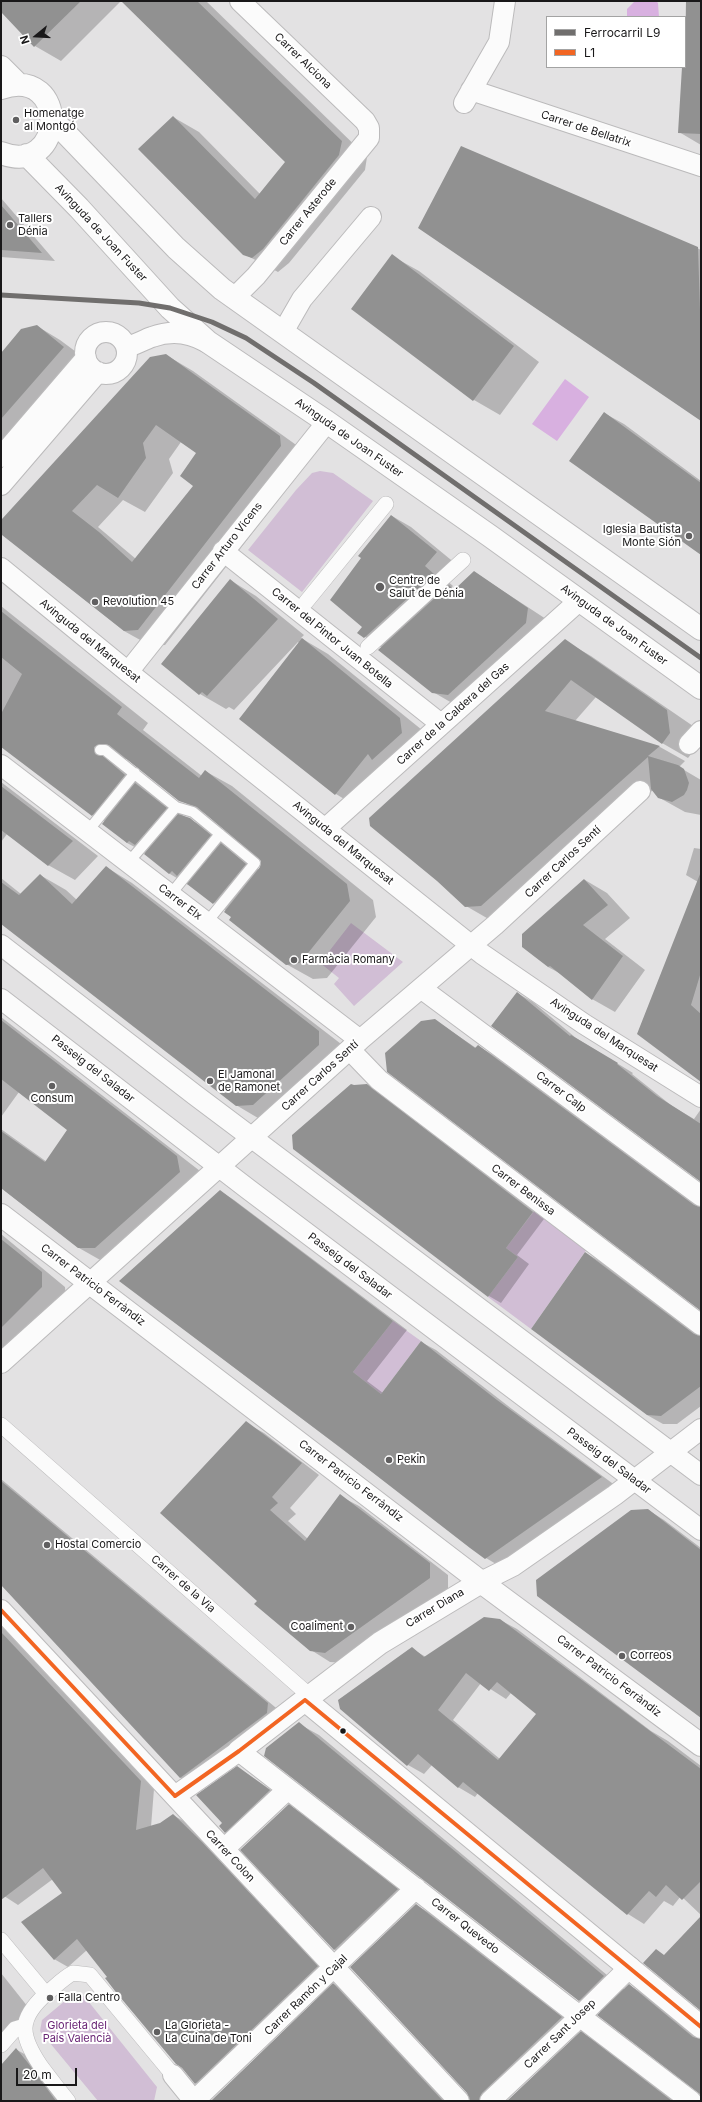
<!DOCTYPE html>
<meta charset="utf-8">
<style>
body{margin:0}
#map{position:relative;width:702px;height:2102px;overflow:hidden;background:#e3e2e3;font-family:Inter,sans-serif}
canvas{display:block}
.frame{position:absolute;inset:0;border:2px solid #191819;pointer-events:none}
.legend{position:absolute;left:546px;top:16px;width:140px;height:52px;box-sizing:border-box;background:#fff;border:1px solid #a3a3a3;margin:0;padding:5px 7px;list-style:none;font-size:12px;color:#191819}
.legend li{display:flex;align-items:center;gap:8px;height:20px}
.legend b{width:20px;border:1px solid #a3a3a3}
.north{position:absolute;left:16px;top:16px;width:40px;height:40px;-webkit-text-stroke:3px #fff;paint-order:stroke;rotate:252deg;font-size:11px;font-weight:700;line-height:16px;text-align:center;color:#191819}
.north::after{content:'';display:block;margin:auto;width:14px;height:18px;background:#191819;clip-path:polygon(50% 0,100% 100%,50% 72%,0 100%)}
.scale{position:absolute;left:16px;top:2068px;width:61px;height:18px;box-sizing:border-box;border:2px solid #191819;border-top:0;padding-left:5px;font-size:12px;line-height:14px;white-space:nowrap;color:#191819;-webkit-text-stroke:3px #fff;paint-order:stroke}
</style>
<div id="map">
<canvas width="702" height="2102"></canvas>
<div class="frame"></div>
<ul class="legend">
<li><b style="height:5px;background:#706e6d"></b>Ferrocarril L9</li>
<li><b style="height:5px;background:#f26522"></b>L1</li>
</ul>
<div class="north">N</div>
<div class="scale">20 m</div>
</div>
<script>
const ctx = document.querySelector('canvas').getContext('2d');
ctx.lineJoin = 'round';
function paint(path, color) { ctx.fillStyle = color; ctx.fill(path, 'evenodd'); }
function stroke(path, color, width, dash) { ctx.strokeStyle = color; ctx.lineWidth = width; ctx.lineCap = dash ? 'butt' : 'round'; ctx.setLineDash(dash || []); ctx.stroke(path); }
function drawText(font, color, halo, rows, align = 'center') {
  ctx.font = font + ' Inter,sans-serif'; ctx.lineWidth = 4; ctx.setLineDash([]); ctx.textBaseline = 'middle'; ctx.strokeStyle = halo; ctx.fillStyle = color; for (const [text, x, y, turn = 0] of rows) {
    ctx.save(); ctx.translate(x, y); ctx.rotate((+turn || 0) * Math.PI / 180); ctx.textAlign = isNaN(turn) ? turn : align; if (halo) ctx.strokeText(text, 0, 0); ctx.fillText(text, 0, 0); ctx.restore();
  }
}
const green = new Path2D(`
 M320,471L333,473L373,501L302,592L248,550L296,490L312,473Z
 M351,923L403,962L354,1006L334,984L339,978L320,963Z
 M535,1210L587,1249L531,1329L488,1297L518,1257L506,1248Z
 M393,1321L421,1341L381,1394L353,1372Z
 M72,1995L84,1996L157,2087L154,2101H98L40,2031L42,2020Z`);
const water = new Path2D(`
 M635,1H656L658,3L659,17H627V9Z
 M565,379L589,397L557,441L532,424Z`);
const shadow = new Path2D(`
 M1,1H121L61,61L35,46L1,10Z
 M123,1H206L367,157L365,170L289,263L278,272L244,254L173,117L199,132L260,194L286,162Z
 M687,1H701V145L679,132L683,67H685Z
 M1,197V198L55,261L1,257Z
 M697,248L701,250V420Z
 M392,256L419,271L539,362L500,415L474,400Z
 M37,326L60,340L87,360L1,458V352L3,353Z
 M166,355L193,371L306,452L308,462L165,645L151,646L124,631L3,535ZM181,442L198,453L194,486L136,559L98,527L123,500L145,512L173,473L169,459Z
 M604,413L624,424L701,481V554Z
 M392,516L411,527L456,564L444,578L453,586L451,588L455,590L474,572L546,619L452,703L433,692L382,648L359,633L364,627Z
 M230,580L256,596L304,635L301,638L328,654L427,734L393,771L362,810L336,794L240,719L299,643L298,642L234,710L229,707L226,709L200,694Z
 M1,606L148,723L143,730L202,776L205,771L232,786L373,900L376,917L327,978L313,979L286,964L226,911L192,887L170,874L146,853L127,843L105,822L93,815L1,745ZM123,759H127L180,800L211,817L260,858L262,864L259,870L217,834L185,817L162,799Z
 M565,641L591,656L693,726L696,748L688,758L662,743L596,697L575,721L660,747L685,761L679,767L701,780V815L685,812L658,797L653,790L507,921H492L466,906Z
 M1,782L98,856L75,880L48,865L7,834L1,842Z
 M694,848L701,849V1081L638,1033L698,882L686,875Z
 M106,867L132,883L345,1047L263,1121L236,1105L1,923V878L21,894L40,875L66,890L77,900Z
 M585,880L607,893L630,918L605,939L645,970L615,1012L592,999L563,975L548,967Z
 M517,993L533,1002L576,1038L633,1073L632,1074L672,1106L694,1119L701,1109V1180Z
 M1,1017L200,1171L102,1261L79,1248L1,1188V1129L47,1162L68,1129L19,1092L1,1117Z
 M435,1020L476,1048L478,1046L493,1055L701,1208V1311Z
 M367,1085L379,1092L544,1219L517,1255L529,1264L501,1303L489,1296L294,1148L354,1086Z
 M220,1191L234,1200L407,1330L367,1381L383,1393L421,1342L436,1350L512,1409L616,1486L501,1567L486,1558L120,1281Z
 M1,1234L65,1287L66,1301L1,1365Z
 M586,1253L601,1262L701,1337V1406L677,1424H663L647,1415Z
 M246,1423L264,1433L319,1475L290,1508L296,1514L288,1521L308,1539L340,1496L359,1506L448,1575V1589L344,1663L330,1662L311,1650L258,1601Z
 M1,1479L281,1712L194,1785L181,1778L1,1583Z
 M648,1510L664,1520L701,1548V1718Z
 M500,1620L517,1629L651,1731L668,1741L701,1766V1915L681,1896L673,1906L664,1901L644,1924L628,1914L478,1793L475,1797L458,1787L432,1765L424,1774L408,1765L412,1649L426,1657ZM481,1683L506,1699L511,1693L538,1714L500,1759L453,1720Z
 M1,1625L154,1789L151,1827L160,1824L173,1815L187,1823L331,1975L210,2091L196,2083L87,1950L68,1967L54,1959L64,1893L53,1879L18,1905L1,1894Z
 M299,1724L319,1735L625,1990L629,1985L642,1993L701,2041V2096L699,2091L601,2013L579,2000Z
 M237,1767L280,1796L235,1838L225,1832L223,1823Z
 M289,1805L301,1813L410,1897L347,1957L335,1950L242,1850Z
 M416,1905L430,1913L575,2025L495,2101H471Z
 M1,1973L28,2007L1,2050Z
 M334,1984L347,1992L448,2101H211Z
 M581,2033L594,2040L674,2101H508Z
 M17,2050L30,2057L63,2101H1V2067Z`);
const building = new Path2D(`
 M1,1H81L34,47L1,12Z
 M121,1H197L342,141L339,155L263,249L252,258L243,255L138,149L173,116L255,199L285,162Z
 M686,1H701V134L678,133L682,67H685Z
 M461,146L698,247L701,340V421L418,228Z
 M1,205L25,233L42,253L1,250Z
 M392,254L514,346L473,401L351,309Z
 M37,325L64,347L1,419V353L21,329Z
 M166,354L280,436L281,446L138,630L124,631L2,535V519L150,357ZM156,425L196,453L180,476L193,486L132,562L99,532L72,511L97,485L118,498L146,458L143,443Z
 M604,412L701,483V555L569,461Z
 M391,515L437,552L425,566L434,574L364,638L357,633L362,627L330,600L361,558L358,556Z
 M474,571L528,608L526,623L448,695L432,693L378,650L449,585L454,590Z
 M230,579L278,619L207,696L202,692L199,695L161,664Z
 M1,611L122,707L117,714L199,778L205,770L347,884L350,901L300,963L286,965L229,920L231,917L224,912L260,867L261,861L197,807L179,801L109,745L100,744L94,747L95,754L103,756L125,775L92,816L1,747V714L22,674L1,657Z
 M302,638L400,718L402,733L372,760L368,754L335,795L239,719Z
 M565,639L667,710L670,733L662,744L571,680L545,711L660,746L648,756L678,765L684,769L689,783L687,790L684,795L672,802L658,798L651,789L648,757L481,906L465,907L437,881L370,826L369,818Z
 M135,783L167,808L135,845L129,841L127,843L102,824Z
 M1,786L73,841L48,866L1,830Z
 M178,814L190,818L211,835L177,876L172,871L169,874L144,854Z
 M221,843L246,864L213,904L187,884Z
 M106,866L319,1031V1045L253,1105L236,1106L1,924V882L19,895L40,874L72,904Z
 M700,874L701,972L691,1005L701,1014V1082L637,1034Z
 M584,879L608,905L583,925L623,956L592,1000L550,966L548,967L522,947V934Z
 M517,992L570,1036L571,1035L618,1063L617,1064L657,1096L701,1124V1182L491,1026Z
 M435,1019L475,1048L478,1045L694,1205L701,1207V1311L387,1072L385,1053L421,1021Z
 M1,1020L177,1156L180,1172L95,1248H78L1,1188V1131L45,1162L67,1130L1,1079Z
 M351,1084L354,1085L367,1084L533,1212L506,1248L518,1257L488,1297L293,1149L292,1135Z
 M220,1190L393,1321L353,1372L381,1394L421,1341L497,1400L602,1477L485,1559L470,1548L341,1448L119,1281Z
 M1,1239L42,1272V1287L1,1328Z
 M585,1252L694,1334L701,1336V1386L661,1416L647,1415L531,1329Z
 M246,1421L302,1463L272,1497L278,1503L270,1510L305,1541L340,1494L430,1563V1578L325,1653L310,1651L254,1604L257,1601L160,1513Z
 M1,1481L268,1703L267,1713L180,1778L1,1585Z
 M648,1509L701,1550V1718L537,1596L536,1580L631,1510Z
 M484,1617L500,1619L701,1769V1881L682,1900L666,1885L656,1897L649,1891L627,1915L463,1782L458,1788L418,1754L407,1766L340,1709L338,1700L412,1647L424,1657ZM466,1673L489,1691L497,1682L536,1714L498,1760L438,1710Z
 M1,1632L141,1781L136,1830L160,1823L173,1814L202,1842L318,1966L195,2084L182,2068L176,2064L115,1991L105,1978L107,1977L77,1939L54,1960L21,1922L62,1893L43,1868L1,1900Z
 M299,1722L450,1847L604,1976L579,2001L264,1756L266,1748Z
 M237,1766L270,1790L225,1833L219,1826L222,1823L196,1795Z
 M289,1804L398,1889L334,1950L240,1850Z
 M416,1904L562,2017L482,2093L479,2101H470L467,2093L350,1967Z
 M701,1916V2011L643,1963L656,1949L664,1955Z
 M333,1983L443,2101H211Z
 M629,1984L693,2037L701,2039V2095L597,2015Z
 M581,2031L672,2101H507Z
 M16,2048L28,2063L56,2101H1V2065Z`);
const service = new Path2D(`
 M100,750H105L176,807L193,812L255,863L207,922
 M87,832L135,773
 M128,863L176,807
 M170,895L220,834`);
const pedestrian = new Path2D(`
 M306,602L386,504
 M368,647L463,560
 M1,1425L310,1696
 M1,1940L46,1994
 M1,2045L15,2029L25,2026
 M68,2101C58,2089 49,2077 40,2065C20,2035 18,2019 46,1994C55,1987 63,1978 73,1973L90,1975L173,2075`);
const minor = new Path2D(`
 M471,90L701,166
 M464,103L499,42L505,1
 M234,298L256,276L369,138V128L365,121L240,1
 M283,332L302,299L371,217
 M85 353a21 21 0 1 1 42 0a21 21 0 1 1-42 0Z
 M126,347C136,345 143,340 152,337C171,330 189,332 206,342
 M1,457L86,358
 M1,485L98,372
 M223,551L441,724
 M1,568L128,672L482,954L584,1024L701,1097
 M128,672L327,422
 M689,744L701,731
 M1,765L360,1040
 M326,828L580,600
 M1,945L195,1095L701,1475
 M422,989L701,1196
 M1,999L248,1189L701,1530
 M350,1050L379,1080L701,1325
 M1,1363L360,1040L495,925L640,791
 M481,1582L513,1566L615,1495L701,1429
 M1,1610L459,2101
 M175,1796L239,1751L565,2005L691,2101
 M224,1849L288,1789
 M173,2075L194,2101
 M194,2101L416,1888
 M490,2101L571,2025L630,1967`);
const tertiary = new Path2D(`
 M239,1751L305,1700`);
const secondary = new Path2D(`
 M1,67L18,84
 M1,88C70,65 66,178 1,153
 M53,120L176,248L222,289L701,629
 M27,155L79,208L170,308L208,342L327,422L490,536L701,688
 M1,1215L481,1582L701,1745
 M481,1582L380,1643L305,1700L701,2027`);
const bus1 = new Path2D(`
 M1,1610L175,1796
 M305,1700L701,2027
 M175,1796L239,1751L305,1700`);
const rail1 = new Path2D(`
 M1,295L139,303L170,308L212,322L246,338L314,383L701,658`);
const markers = [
 [16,120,4,"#605f60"],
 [10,225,4,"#605f60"],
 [689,536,4,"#605f60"],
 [380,587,5,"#605f60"],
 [95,602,4,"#605f60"],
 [294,960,4,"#605f60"],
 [210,1081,4,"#605f60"],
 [52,1086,4,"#605f60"],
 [389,1460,4,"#605f60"],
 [47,1545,4,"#605f60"],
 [351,1627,4,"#605f60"],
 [622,1656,4,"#605f60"],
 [343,1731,3.5,"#191819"],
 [50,1998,4,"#605f60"],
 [157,2032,4,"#605f60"]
];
const streetNames = [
 ["Carrer Alciona",303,61,44],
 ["Carrer de Bellatrix",586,129,18],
 ["Carrer Asterode",308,212,-51],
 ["Avinguda de Joan Fuster",101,233,47],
 ["Avinguda de Joan Fuster",349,438,35],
 ["Carrer Arturo Vicens",227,546,-52],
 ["Avinguda de Joan Fuster",614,625,36],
 ["Carrer del Pintor Juan Botella",332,638,39],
 ["Avinguda del Marquesat",90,641,39],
 ["Carrer de la Caldera del Gas",453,714,-42],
 ["Avinguda del Marquesat",343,843,39],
 ["Carrer Carlos Sentí",563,862,-43],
 ["Carrer Elx",180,902,37],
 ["Avinguda del Marquesat",604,1035,33],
 ["Passeig del Saladar",93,1069,38],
 ["Carrer Carlos Sentí",320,1076,-42],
 ["Carrer Calp",561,1092,37],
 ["Carrer Benissa",523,1190,37],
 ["Passeig del Saladar",350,1266,37],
 ["Carrer Patricio Ferràndiz",93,1285,37],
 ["Passeig del Saladar",609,1461,37],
 ["Carrer Patricio Ferràndiz",351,1481,37],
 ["Carrer de la Via",183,1584,41],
 ["Carrer Diana",435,1608,-31],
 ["Carrer Patricio Ferràndiz",609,1676,37],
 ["Carrer Colon",230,1856,47],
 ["Carrer Quevedo",465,1926,38],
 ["Carrer Ramón y Cajal",306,1995,-44],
 ["Carrer Sant Josep",560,2034,-44]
];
const poiNames = [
 ["Homenatge",24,114],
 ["al Montgó",24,127],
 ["Tallers",18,219],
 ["Dénia",18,232],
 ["Iglesia Bautista",681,530,"right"],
 ["Monte Sión",681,543,"right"],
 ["Centre de",389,581],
 ["Salut de Dénia",389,594],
 ["Revolution 45",103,602],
 ["Farmàcia Romany",302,960],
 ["El Jamonal",218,1075],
 ["de Ramonet",218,1088],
 ["Consum",52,1099,"center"],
 ["Pekin",397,1460],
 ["Hostal Comercio",55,1545],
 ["Coaliment",343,1627,"right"],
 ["Correos",630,1656],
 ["Falla Centro",58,1998],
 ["La Glorieta -",165,2026],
 ["La Cuina de Toni",165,2039]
];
const parkNames = [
 ["Glorieta del",77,2026],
 ["País Valencià",77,2039]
];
paint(green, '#d1bed5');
paint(water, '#d8b0e0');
paint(shadow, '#0003');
paint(building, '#919191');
stroke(service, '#bbbabb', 12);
stroke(pedestrian, '#bbbabb', 16);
stroke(minor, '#bbbabb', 22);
stroke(tertiary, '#bbbabb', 24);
stroke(secondary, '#bbbabb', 24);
stroke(service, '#fbfbfb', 10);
stroke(pedestrian, '#fbfbfb', 15);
stroke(minor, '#fbfbfb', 20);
stroke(tertiary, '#fbfbfb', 22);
stroke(secondary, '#fbfbfb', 22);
stroke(bus1, '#f26522', 4);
stroke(rail1, '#706e6d', 5);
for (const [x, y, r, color] of markers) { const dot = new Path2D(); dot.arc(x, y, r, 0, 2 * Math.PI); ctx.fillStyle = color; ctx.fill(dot); stroke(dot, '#fff', 1.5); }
drawText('11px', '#191819', '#fff', streetNames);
drawText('11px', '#191819', '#fff', poiNames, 'left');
drawText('11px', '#692475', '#fff', parkNames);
</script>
